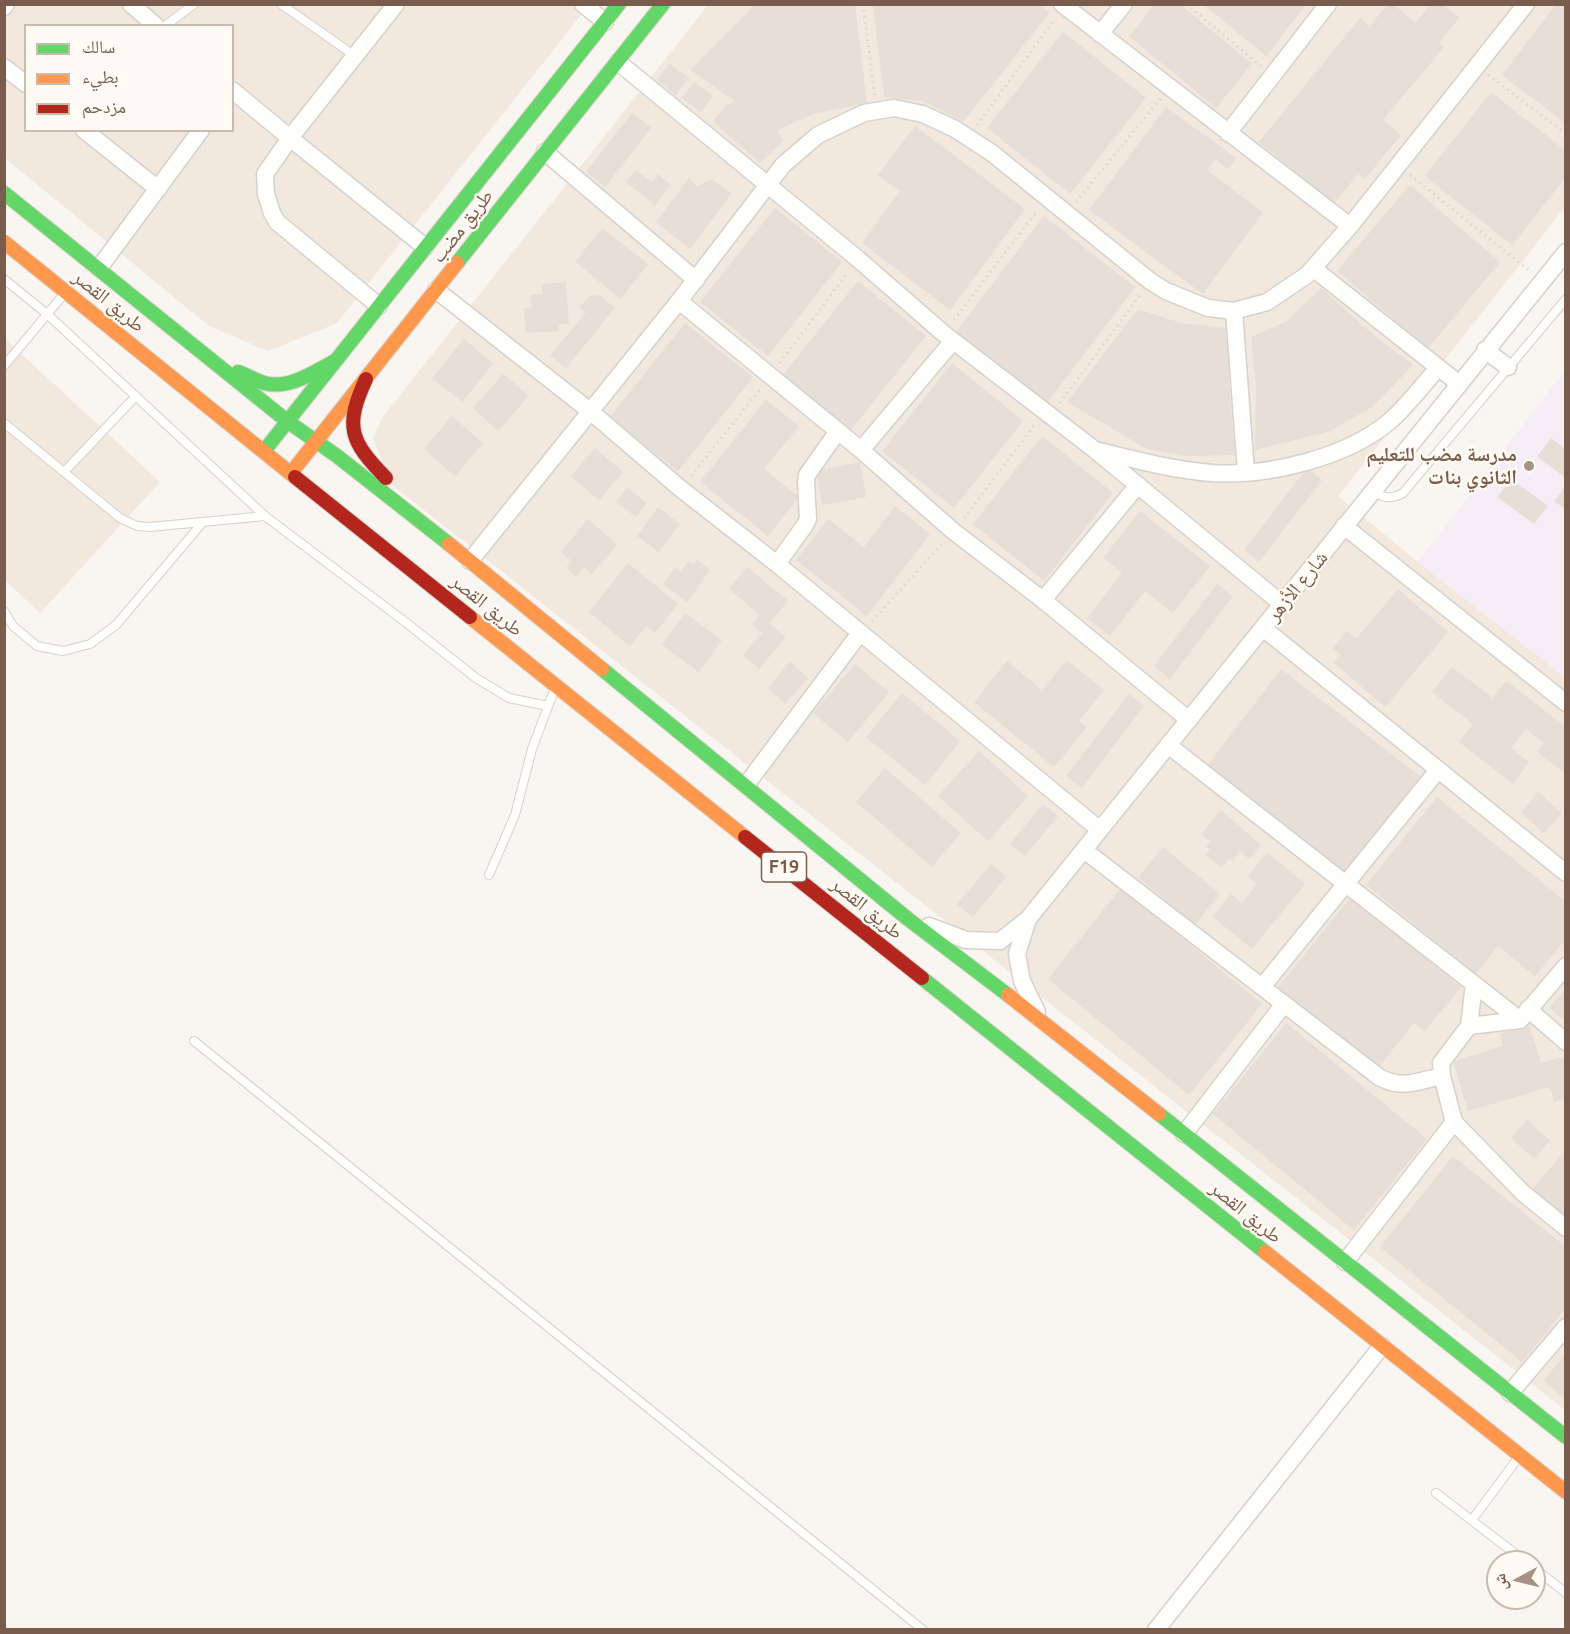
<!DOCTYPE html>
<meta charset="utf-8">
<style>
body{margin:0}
#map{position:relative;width:1570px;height:1634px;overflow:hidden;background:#f9f5f0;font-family:Ubuntu,"Noto Naskh Arabic",sans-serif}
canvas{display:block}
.frame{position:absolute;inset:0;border:6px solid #7a5c4d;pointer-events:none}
.legend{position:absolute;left:24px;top:24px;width:210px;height:108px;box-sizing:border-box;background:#fffaf3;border:2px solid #cabbb1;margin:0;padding:8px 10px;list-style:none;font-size:18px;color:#7a5c4d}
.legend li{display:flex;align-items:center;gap:12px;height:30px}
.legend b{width:30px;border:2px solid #cabbb1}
.north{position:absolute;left:1486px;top:1550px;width:60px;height:60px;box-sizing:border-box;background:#fffaf3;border:2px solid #cabbb1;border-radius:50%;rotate:263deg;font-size:16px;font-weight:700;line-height:24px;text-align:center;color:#7a5c4d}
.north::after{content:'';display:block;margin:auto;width:21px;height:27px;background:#a69286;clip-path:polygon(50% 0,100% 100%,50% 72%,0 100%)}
</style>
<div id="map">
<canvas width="1570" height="1634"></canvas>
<div class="frame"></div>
<ul class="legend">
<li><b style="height:8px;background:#63d668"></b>سالك</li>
<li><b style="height:8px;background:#ff974d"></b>بطيء</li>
<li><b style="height:8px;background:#b3261e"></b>مزدحم</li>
</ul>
<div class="north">ش</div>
</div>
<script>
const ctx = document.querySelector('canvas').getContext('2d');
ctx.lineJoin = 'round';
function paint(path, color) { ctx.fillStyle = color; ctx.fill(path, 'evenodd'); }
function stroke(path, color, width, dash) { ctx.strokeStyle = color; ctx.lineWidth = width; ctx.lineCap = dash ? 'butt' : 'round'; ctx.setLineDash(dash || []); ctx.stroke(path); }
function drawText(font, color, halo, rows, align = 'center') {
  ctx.font = font + ' Ubuntu,"Noto Naskh Arabic",sans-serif'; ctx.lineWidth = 5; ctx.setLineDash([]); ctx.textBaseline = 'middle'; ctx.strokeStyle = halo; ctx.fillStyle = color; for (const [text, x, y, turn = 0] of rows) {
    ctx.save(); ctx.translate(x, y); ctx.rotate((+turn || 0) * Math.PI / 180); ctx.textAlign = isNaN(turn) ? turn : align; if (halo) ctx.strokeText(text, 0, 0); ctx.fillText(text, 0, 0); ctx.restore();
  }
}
const residential = new Path2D(`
 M4,5H589L337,323L268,351L209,326L5,158ZM26,26H232V130H26Z
 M708,5H1565V207L1338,496L1418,562L1565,677V1410L391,484L373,438L382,418Z
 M4,338L160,482L40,613L5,580Z`);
const education = new Path2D(`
 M1565,370V677L1418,562Z`);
const building = new Path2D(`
 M756,4H855L867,103L813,114L777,130L783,141L760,163L713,121L726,106L735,101L690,70Z
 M1155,4H1180L1252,64L1216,108L1129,36Z
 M1203,4H1307L1266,56Z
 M1388,4H1393L1415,23L1431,4H1443L1459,18L1439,43L1444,47L1383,120L1401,135L1364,180L1358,174L1334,203L1259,142L1360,18L1370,26Z
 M1556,4H1566V124L1502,75Z
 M873,5H1039L1050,12L963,122L923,101L884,97Z
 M1063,32L1146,98L1070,194L987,128Z
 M669,64L689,78L676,95L657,80Z
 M694,82L713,96L701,112L682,98Z
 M1491,92L1566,151V177L1512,245L1425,176Z
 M1166,107L1236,158L1228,169L1215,159L1207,170L1263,212L1203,294L1089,210Z
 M632,113L651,128L605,187L586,172Z
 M915,126L1025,209L950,310L862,243L900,191L878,175Z
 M636,170L652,182L658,174L671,185L655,205L626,182Z
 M689,178L697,186L712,179L731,194L690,249L656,222Z
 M1410,185L1500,262L1428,348L1337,271Z
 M775,208L842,262L768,356L700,302Z
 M1044,216L1135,287L1047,403L956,332Z
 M602,228L648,264L621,299L575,262Z
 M858,281L926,336L851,430L783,375Z
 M566,282L569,324H559V331L526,333L524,308L533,307L530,300L532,295L542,294V284Z
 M1321,288L1370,332L1413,365L1372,407L1330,431L1255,450L1256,386L1251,337L1287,321Z
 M591,295L601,296L615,308L566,368L550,356L586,312L579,307Z
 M1138,309L1181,323L1226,328L1230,396L1235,455L1184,456L1147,449L1067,402Z
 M685,323L753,377L678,471L610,417Z
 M464,339L493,364L462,402L432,378Z
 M952,363L1023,421L954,508L882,451Z
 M503,374L529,396L498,431L473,408Z
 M766,400L799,426L764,469L799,497L768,536L700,482Z
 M452,416L483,443L455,476L424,449Z
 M1042,436L1113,493L1044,581L973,524Z
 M1551,438L1566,449V478L1537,457Z
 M595,448L623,472L599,500L571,476Z
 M860,462L866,497L822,505L816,471Z
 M1307,468L1322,480L1259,562L1244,550Z
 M1511,479L1548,506L1534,524L1497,497Z
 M1566,486V510L1554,501Z
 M627,488L647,503L636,517L616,502Z
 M895,506L930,534L867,616L796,560L828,519L864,547Z
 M658,507L680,524L659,552L637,536Z
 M1140,511L1210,566L1173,613L1145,591L1110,636L1087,618L1122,573L1103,558Z
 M588,519L617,545L592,574L584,567L576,577L566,568L572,561L561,552Z
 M697,560L710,570L687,602L663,584L675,568L681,572L688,561L694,565Z
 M628,563L678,604L655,633L646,626L630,646L589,612Z
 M747,567L788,601L769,623L786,637L759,669L743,655L762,633L752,624L760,615L729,589Z
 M1217,584L1233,596L1170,679L1154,666Z
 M1398,589L1448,632L1385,707L1334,663L1341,655L1333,648L1347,631L1356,639Z
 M685,613L722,640L699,672L662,645Z
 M1067,660L1104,690L1079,721L1087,727L1054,767L974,702L1007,661L1042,690Z
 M790,662L808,678L785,704L768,688Z
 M855,664L889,692L848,742L813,713Z
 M1452,667L1493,698L1506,681L1566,727V774L1537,752L1544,743L1526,729L1511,748L1529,762L1513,784L1459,742L1473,724L1432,692Z
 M1281,669L1421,777L1348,874L1207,766Z
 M902,693L960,741L925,785L866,737Z
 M1129,694L1144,706L1082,788L1066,776Z
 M979,751L1028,796L988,841L938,796Z
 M885,768L961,833L932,867L856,802Z
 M1538,792L1562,813L1544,833L1521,813Z
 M1437,797L1566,902V939L1535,976L1498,946L1476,974L1366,885Z
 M1043,804L1058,816L1025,856L1010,844Z
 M1221,810L1261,845L1249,859L1240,851L1232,861L1229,858L1222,868L1206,855L1210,850L1206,846L1210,841L1201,834Z
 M1163,847L1220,894L1195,925L1138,877Z
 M1267,852L1305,884L1252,949L1213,917L1231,894L1242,903L1257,884L1248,876Z
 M991,864L1006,877L973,917L957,904Z
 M1121,888L1262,1004L1189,1095L1048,979Z
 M1351,897L1461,987L1425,1031L1414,1023L1377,1069L1278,987Z
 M1566,988V1021L1549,1008Z
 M1286,1023L1427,1139L1354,1230L1213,1114Z
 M1529,1025L1541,1063L1566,1056V1098L1554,1102L1550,1087L1468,1111L1453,1061L1503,1046L1500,1034Z
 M1527,1120L1550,1141L1534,1159L1511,1138Z
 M1566,1150V1218L1532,1189Z
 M1453,1156L1566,1247V1308L1522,1362L1380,1247Z
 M1566,1354V1399L1543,1381Z`);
const path = new Path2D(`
 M863,4L875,97
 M1186,4L1261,66
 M1488,75L1566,134
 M977,125L1055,19
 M1410,175L1531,272
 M1076,202L1161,98
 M954,320L1037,211
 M780,363L848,272
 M1060,403L1142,292
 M691,476L762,387
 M964,518L1036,423
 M872,621L942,544`);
const lane = new Path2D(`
 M281,4L355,56
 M165,26L194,4
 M4,279L47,314L265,516L404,621L476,678L509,698L548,706
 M4,366L64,294
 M4,423L120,518L137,526L150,527L265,516
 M64,472L136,396
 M1373,491C1384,499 1392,499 1403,493L1566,299
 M4,611L13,626L37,646L63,651L90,644L116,625L203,522
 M489,875L515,815L532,749L555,688
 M194,1041L923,1630
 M1436,1493L1526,1562
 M1472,1520L1518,1458
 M1534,1568L1566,1593`);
const street = new Path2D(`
 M131,4L156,26
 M396,4L290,138L425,247
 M583,4L605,22
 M1062,4L1350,226
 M4,7L6,4
 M1100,34L1124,4
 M618,62L858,259L943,333L1095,450L1282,604
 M4,67L26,84
 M232,90L290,138L265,174L266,194L272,213L277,222L379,306
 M84,130L158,189
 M1228,133L1328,4
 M545,152L696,280
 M99,268L201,130
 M1314,269L1458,383
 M436,290L590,411L681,489L777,564L1100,830
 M679,301L861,450L953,531L1043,600L1189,720
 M1234,311L1246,472
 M1485,350L1508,367
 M861,450L953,341
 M1099,451C1136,460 1173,470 1211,473C1267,477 1345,458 1389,422C1407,406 1422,386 1438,368
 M1344,526L1566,703
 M470,561L679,301L783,165L818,135L864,113L894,108L923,114L955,129L992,153L1150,281L1166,291L1208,308L1234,311L1267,302L1307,275L1350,226L1526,4
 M777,564L805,525L808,519L806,481L807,475L838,431
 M1043,600L1138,485
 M1263,628L1566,873
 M1168,745L1520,1020
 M746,785L860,633
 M1084,850L1379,1077C1402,1090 1418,1081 1442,1076
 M1028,919L1017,954L1022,981L1037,1012
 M929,926L966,940L1000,941L1028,919L1566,252
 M1566,966L1520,1020L1469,1026L1441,1063L1442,1076L1454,1122L1523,1193L1566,1228
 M1262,987L1438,770
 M1528,1009L1566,1042
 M1469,1026L1474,984
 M1184,1134L1284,1004
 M1345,1262L1454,1122
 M1510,1393L1566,1327
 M1156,1630L1382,1346`);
const fast = new Path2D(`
 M4,193L287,421L337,456L449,544
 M457,263L663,4
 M238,372C247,375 255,380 264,383C289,390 314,372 335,361
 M264,451L619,4
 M602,669L908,919L1008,995
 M922,978L1265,1252
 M1159,1114L1566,1437`);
const slow = new Path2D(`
 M4,242L295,477
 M291,473L457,263
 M449,544L602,669
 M470,617L745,837
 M1008,995L1159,1114
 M1265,1252L1566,1492`);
const jam = new Path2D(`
 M366,379C344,427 350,441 386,478
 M295,477L470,617
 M745,837L922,978`);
const markers = [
 [1529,466,6,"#a69286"]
];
const shields = [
 [784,867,45]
];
const shieldNames = [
 ["F19",784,867]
];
const streetNames = [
 ["طريق مضب",462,226,-52],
 ["طريق القصر",109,301,39],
 ["شارع الأزهر",1297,586,-51],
 ["طريق القصر",487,605,39],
 ["طريق القصر",867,908,39],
 ["طريق القصر",1246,1212,39]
];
const poiNames = [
 ["مدرسة مضب للتعليم",1517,454],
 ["الثانوي بنات",1517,477]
];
paint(residential, '#f2e8de');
paint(education, '#f6eef6');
paint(building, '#e6ded7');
stroke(lane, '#d7d1cb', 10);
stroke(street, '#d7d1cb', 19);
stroke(fast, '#d9d2cb', 16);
stroke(slow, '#d9d2cb', 16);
stroke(jam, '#d9d2cb', 16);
stroke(path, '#dcd5d0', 3, [1.5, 4.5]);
stroke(lane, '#fefefd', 8);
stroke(street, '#fefefd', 16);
stroke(fast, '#63d668', 14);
stroke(slow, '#ff974d', 14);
stroke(jam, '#b3261e', 14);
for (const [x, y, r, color] of markers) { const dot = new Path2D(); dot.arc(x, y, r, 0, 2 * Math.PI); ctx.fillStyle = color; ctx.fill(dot); stroke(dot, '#fffaf3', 2); }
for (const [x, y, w] of shields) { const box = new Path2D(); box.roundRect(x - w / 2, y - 15, w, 30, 4.5); ctx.fillStyle = '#fffaf3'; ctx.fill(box); stroke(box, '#7a5c4d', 1.5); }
drawText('bold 18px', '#7a5c4d', null, shieldNames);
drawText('20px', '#7a5c4d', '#fffaf3', streetNames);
drawText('bold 20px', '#7a5c4d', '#fffaf3', poiNames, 'right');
</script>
